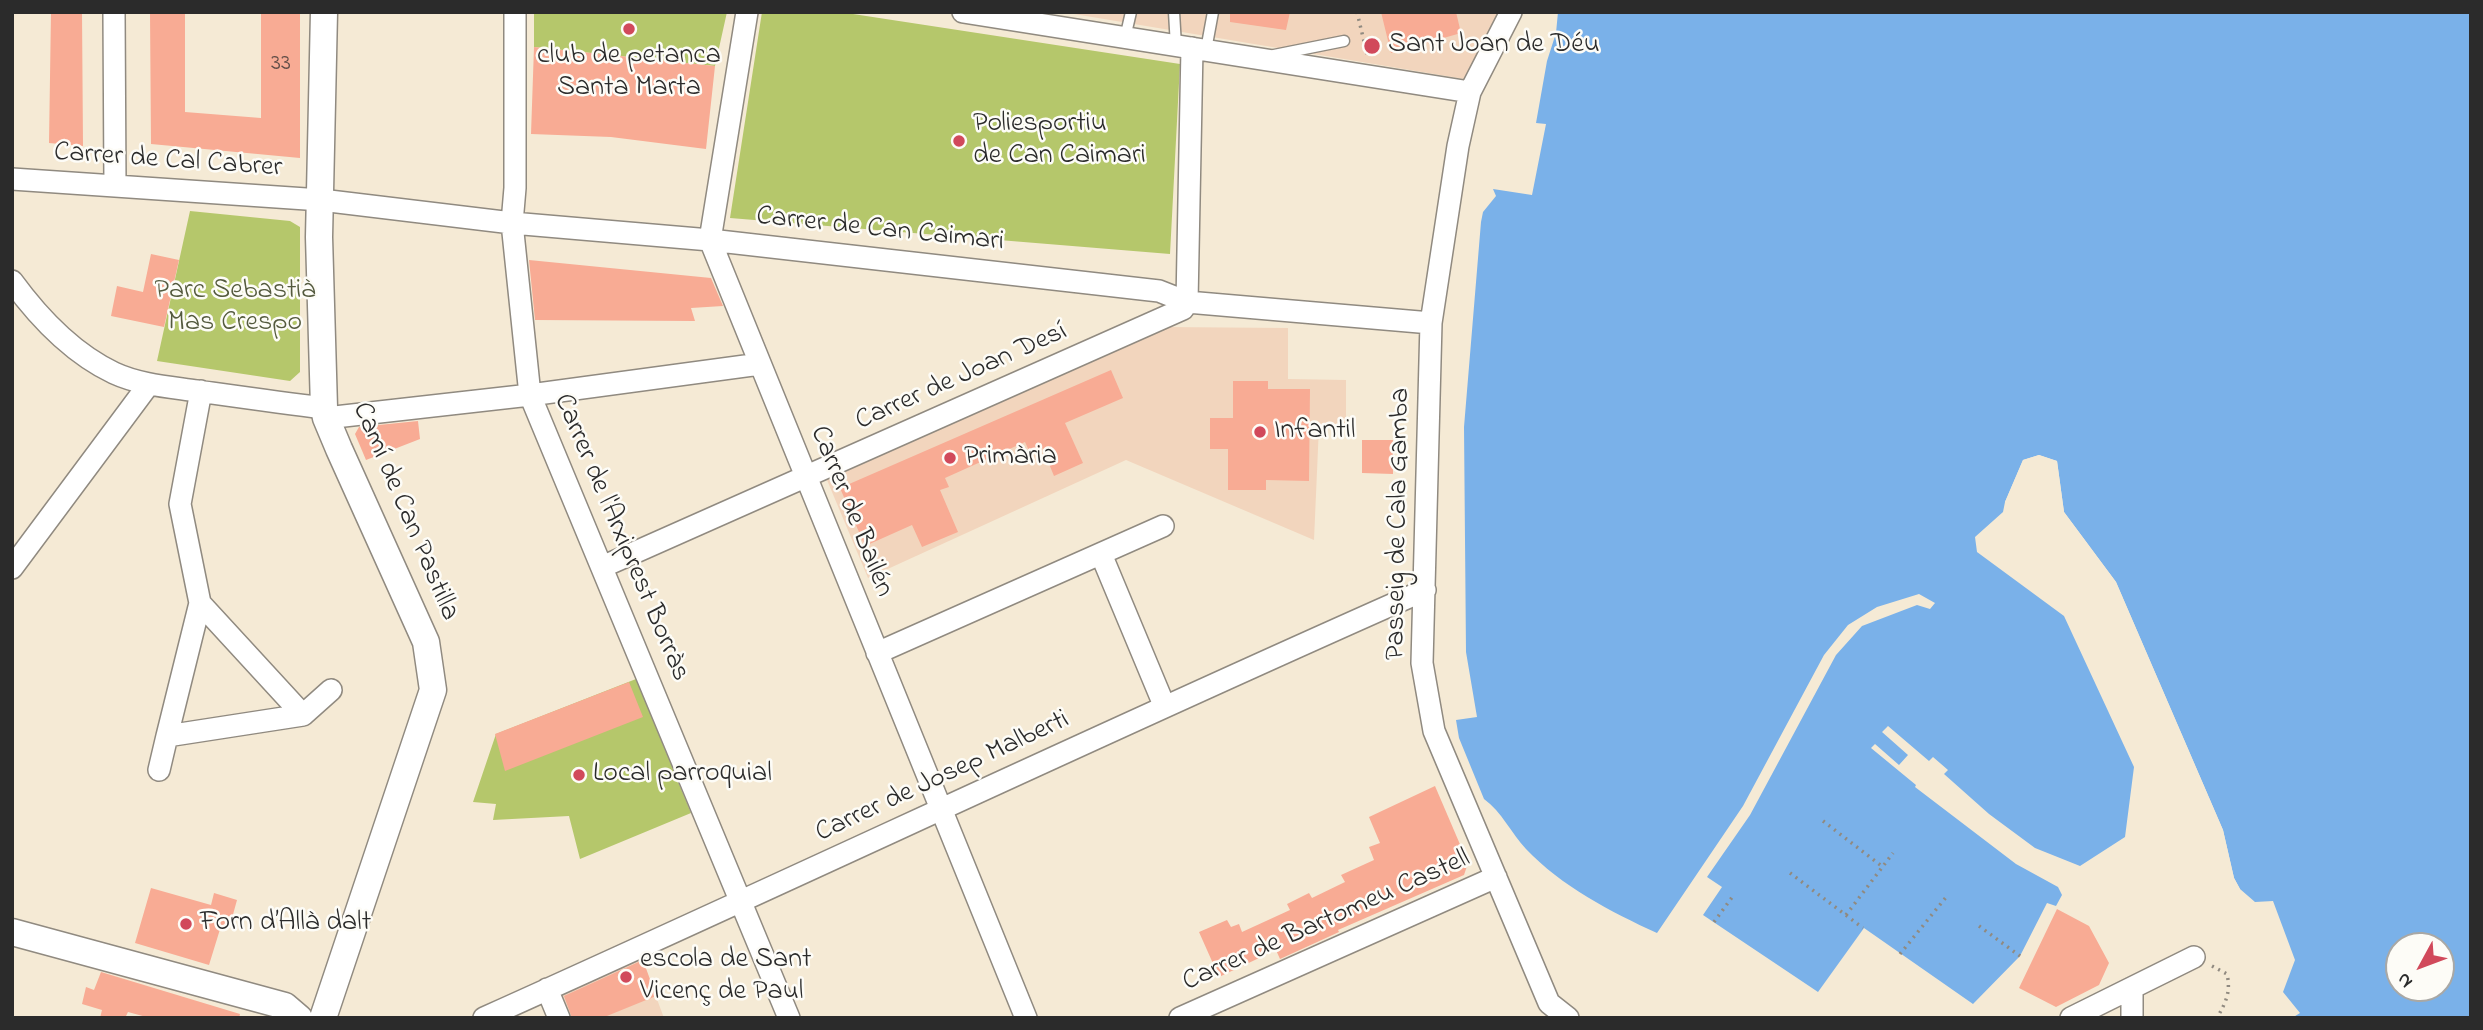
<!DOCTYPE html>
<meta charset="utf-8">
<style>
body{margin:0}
#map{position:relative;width:2483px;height:1030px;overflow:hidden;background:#f5ead5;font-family:"Indie Flower",sans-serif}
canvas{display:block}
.frame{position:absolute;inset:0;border:14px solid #2b2b2b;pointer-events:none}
.north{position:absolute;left:2385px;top:932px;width:70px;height:70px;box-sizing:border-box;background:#fdfcf7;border:2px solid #a9a8a5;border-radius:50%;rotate:229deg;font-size:19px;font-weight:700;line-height:28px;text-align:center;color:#2b2b2b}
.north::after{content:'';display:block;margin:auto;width:24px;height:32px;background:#d1495b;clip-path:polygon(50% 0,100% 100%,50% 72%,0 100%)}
</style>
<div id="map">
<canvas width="2483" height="1030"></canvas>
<div class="frame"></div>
<div class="north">N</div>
</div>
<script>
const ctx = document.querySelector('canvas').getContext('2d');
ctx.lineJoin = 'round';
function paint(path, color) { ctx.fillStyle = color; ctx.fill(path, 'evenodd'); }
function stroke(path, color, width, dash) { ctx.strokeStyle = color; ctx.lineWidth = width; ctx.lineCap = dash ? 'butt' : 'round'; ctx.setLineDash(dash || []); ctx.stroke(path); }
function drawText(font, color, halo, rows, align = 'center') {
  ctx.font = font + ' "Indie Flower",sans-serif'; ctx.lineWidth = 5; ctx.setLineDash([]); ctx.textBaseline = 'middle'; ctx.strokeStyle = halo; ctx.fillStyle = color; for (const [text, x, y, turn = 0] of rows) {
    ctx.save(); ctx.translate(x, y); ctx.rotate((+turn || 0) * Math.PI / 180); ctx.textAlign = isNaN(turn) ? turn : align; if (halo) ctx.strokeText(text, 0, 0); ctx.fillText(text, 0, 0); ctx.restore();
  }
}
const built = new Path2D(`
 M1062,12H1499L1464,79Z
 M1164,327L1288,328V379L1346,380V425L1319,426L1314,540L1126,460L868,578L827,480Z
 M642,959L664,1018H571L562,995Z`);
const green = new Path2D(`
 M534,12H727L715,66L534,47Z
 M762,12H840L1180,64L1170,254L730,218Z
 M190,211L290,221L300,227V372L290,381L157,361Z
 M636,679L691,813L580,859L569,816L493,820L496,804L473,802L496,734Z`);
const water = new Path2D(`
 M1558,12H2471V1018H2292L2300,1013L2283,992L2295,960L2273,901L2255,902L2240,889L2234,878L2223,830L2116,582L2064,512L2057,461L2039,455L2023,460L2005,502L2003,512L1975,537L1977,552L2064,616L2134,767L2125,837L2080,866L2035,848L1989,814L1944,774L1948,770L1933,757L1929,761L1888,726L1882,732L1908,755L1899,765L1875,744L1871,748L1916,785L1915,787L2016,864L2058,887L2062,895L2056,906L2047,903L2020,956L1973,1004L1864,928L1818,992L1703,915L1722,887L1707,877L1750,815L1836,655L1862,626L1917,605L1930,609L1935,603L1919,594L1877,607L1848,625L1824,655L1743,806L1657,933C1611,912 1561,886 1526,849C1511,833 1502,812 1484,799L1459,738L1456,720L1477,717L1466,652L1464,427L1481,222L1483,212L1496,196L1493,189L1532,195L1546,124L1536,123L1547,61L1556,33ZM2399,946H2441V988H2399Z`);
const pier = new Path2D(`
 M2039,455L2057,461L2064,512L2116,582L2223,830L2234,878L2240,889L2237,890L2231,879L2220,831L2113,584L2061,513L2053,463L2040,458L2025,463L2008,504L2005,502L2023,460Z`);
const building = new Path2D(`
 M51,12H82L83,146L49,143Z
 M150,12H185V112L261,118V12H300V158L151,144Z
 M1230,12H1290L1286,30L1230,22Z
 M1381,12H1456L1461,33L1391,53Z
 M534,47L715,66L706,149L611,137L531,134Z
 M151,254L179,260L164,327L111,316L117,286L143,292Z
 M529,260L711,278L723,306L691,308L695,321L535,320Z
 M1111,370L1123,398L1065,423L1083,463L1054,476L1042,447L1030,453L1025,442L945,478L949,487L940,490L958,532L922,547L912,525L865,546L840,488Z
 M1233,381H1268V389H1310L1309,481L1266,480V490H1228V449H1210V418H1233Z
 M418,421L420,439L366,460L355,434L359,427Z
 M1362,440H1393V474L1362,473Z
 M629,682L643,717L505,771L495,734Z
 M1435,786L1468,863L1464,875L1338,930L1339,932L1280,959L1276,950L1219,977L1199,932L1227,920L1231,927L1239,924L1242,932L1290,910L1287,904L1309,893L1312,898L1345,882L1341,875L1374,860L1369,847L1380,843L1369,817Z
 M151,888L211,905L214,893L237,900L229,929L221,926L209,965L135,943Z
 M2057,909L2089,926L2109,963L2099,985L2056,1007L2019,988Z
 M643,960L656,996L602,1018H572L564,996Z
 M101,972L240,1014L239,1018H150L128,1012L125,1018H100L102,1010L82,1004L86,987L94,990Z`);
const path = new Path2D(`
 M1357,12L1367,54
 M1823,821L1883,867
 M1790,873L1863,928
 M1846,915L1893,853
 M1714,922L1733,896
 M1979,926L2020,956
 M1900,954L1947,896
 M2212,966L2227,974C2231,992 2226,1002 2217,1018`);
const service = new Path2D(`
 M1174,12L1176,46
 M1125,38L1131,12
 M1206,50L1213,12
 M1274,55L1344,41`);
const minor = new Path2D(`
 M114,12L115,186
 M515,12V188L512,223L530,395L789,1018
 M747,12L710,240L1026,1018
 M963,12L1470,92
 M1511,12L1470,92L1458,146L1431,323L1422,663L1434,731L1549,1003L1568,1018
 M12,179L321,200L512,223L710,240L1159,291L1187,302L1431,323
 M12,281C39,318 72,353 114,373C140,385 170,387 197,391C240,397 282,403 324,408
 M1187,302L1192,48
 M326,418L530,395L760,364
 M1101,554L1164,705
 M602,567L1183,309L1187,302
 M12,568L149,384
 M200,603L303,715L167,736L200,603L180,504L201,391
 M877,653L1163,526
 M303,715L331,690
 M159,770L167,736
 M2132,988V1018
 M547,989L559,1018
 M484,1018C798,877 1110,729 1425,590
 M1180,1018L1496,877
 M2071,1018L2194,957`);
const tertiary = new Path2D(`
 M12,932L285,1006L299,1018
 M323,1018L433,690L426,642L339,449L326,418L324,408L319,237L324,12`);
const markers = [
 [629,29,7,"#d1495b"],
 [1372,46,9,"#d1495b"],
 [959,141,7,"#d1495b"],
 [1260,432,7,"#d1495b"],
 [950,458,7,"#d1495b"],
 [579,775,7,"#d1495b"],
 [186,924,7,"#d1495b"],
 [626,977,7,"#d1495b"]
];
const numberNames = [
 ["33",281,65]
];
const poiNames = [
 ["Sant Joan de Déu",1388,46],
 ["club de petanca",629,57,"center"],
 ["Santa Marta",629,89,"center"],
 ["Poliesportiu",973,125],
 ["de Can Caimari",973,157],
 ["Infantil",1274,432],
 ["Primària",964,458],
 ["Local parroquial",593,775],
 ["Forn d’Allà dalt",200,924],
 ["escola de Sant",640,961],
 ["Vicenç de Paul",640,993]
];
const streetNames = [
 ["Carrer de Cal Cabrer",168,162,4],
 ["Carrer de Can Caimari",880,231,6],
 ["Carrer de Joan Desí",962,378,-24],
 ["Camí de Can Pastilla",404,512,67],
 ["Carrer de Bailén",850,512,68],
 ["Passeig de Cala Gamba",1400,524,-89],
 ["Carrer de l'Arxiprest Borràs",620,538,67],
 ["Carrer de Josep Malberti",943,778,-25],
 ["Carrer de Bartomeu Castell",1327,922,-24]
];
const parkNames = [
 ["Parc Sebastià",235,292],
 ["Mas Crespo",235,324]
];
paint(built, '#f2d5bd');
paint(green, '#b5c76b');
paint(water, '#7ab1e9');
paint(pier, '#f5ead5');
paint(building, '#f8ab94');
stroke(service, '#908a80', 13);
stroke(minor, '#908a80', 24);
stroke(tertiary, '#908a80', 29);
stroke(path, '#908a80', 3.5, [2, 5]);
stroke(service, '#fff', 10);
stroke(minor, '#fff', 21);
stroke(tertiary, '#fff', 26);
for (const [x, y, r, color] of markers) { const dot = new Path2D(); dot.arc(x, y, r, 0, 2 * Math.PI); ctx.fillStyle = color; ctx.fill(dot); stroke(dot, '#fdfcf7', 2.5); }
drawText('24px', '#5e4b45', null, numberNames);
drawText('28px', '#2b2b2b', '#fdfcf7', poiNames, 'left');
drawText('28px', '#2b2b2b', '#fdfcf7', streetNames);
drawText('28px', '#545a3e', '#fdfcf7', parkNames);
</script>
